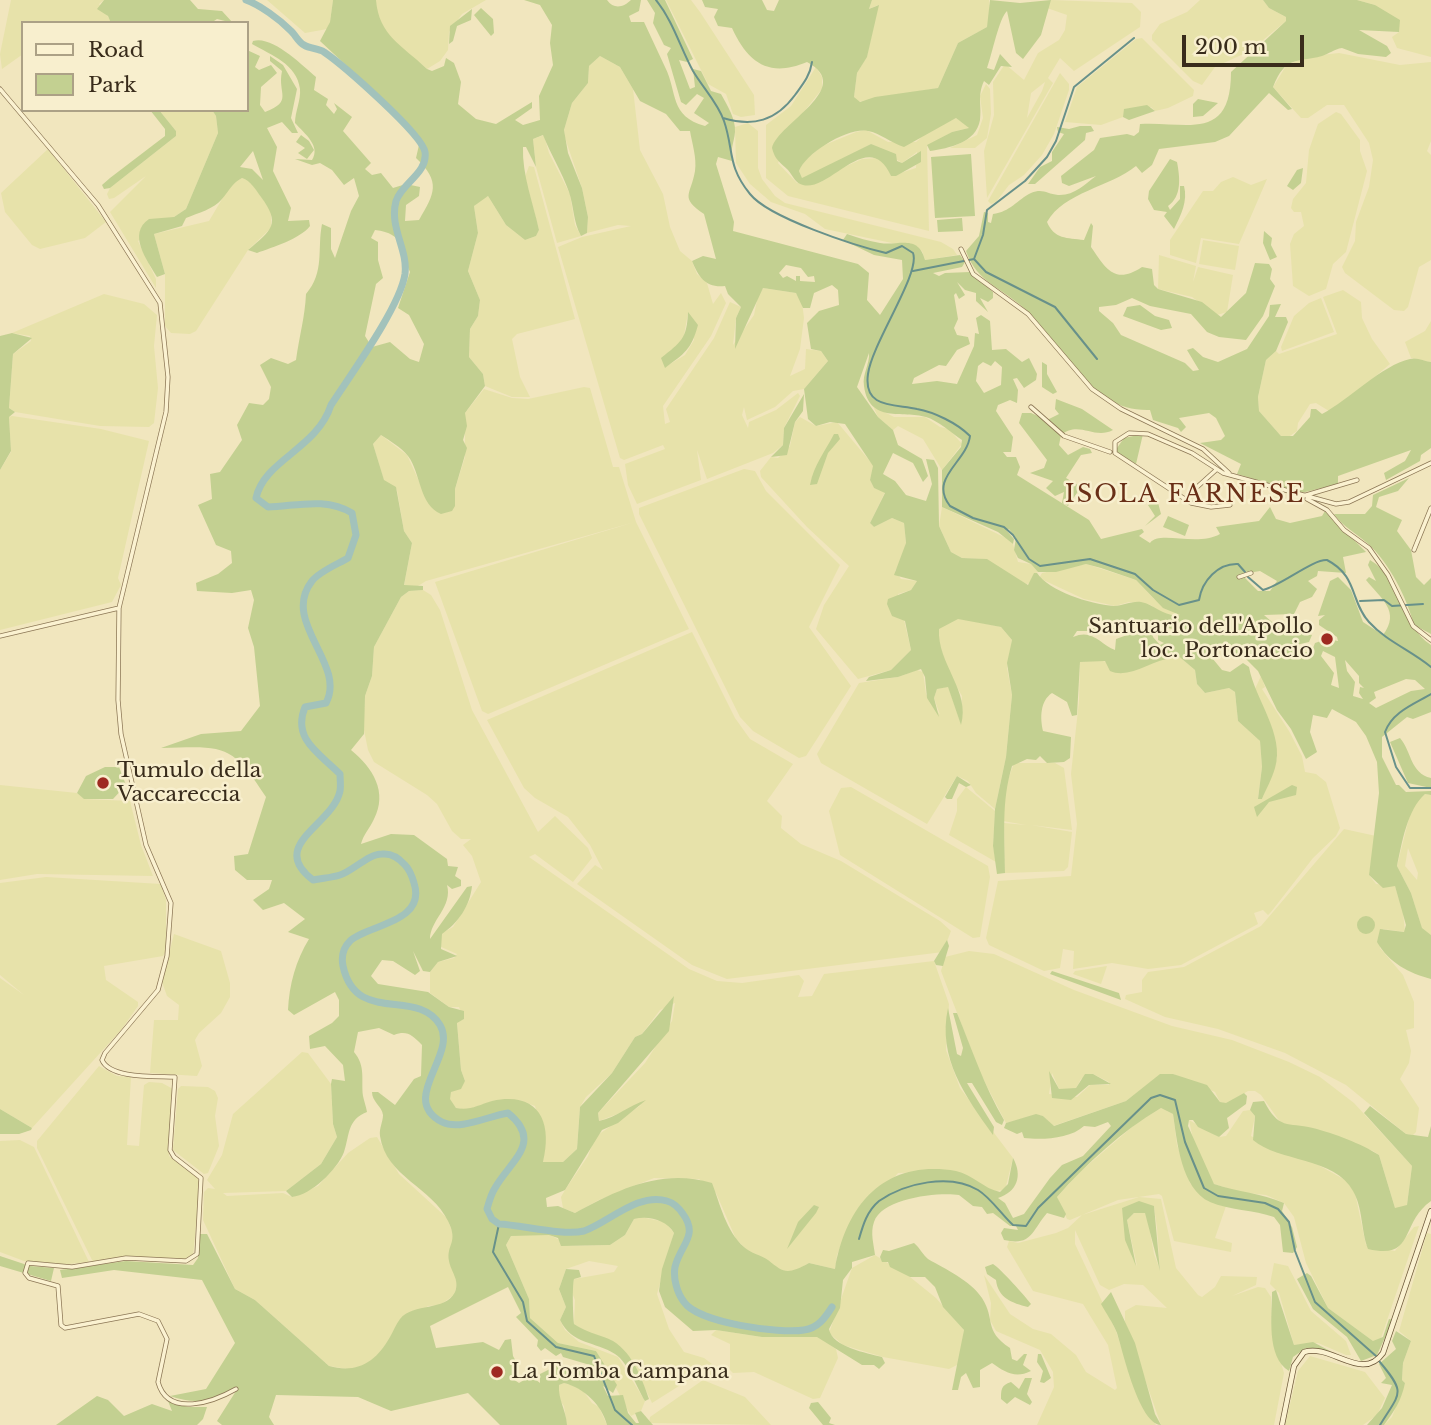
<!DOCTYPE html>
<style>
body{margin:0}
#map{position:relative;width:1431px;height:1425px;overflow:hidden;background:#f1e6be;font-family:"Libre Baskerville",serif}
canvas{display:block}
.legend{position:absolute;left:21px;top:21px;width:228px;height:91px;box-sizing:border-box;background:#f8efce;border:2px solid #aca186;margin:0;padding:9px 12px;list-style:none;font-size:21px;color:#392c1b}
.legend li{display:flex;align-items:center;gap:14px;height:35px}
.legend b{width:35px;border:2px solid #aca186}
.scale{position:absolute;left:1182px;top:35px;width:122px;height:32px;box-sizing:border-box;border:4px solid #392c1b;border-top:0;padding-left:9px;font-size:21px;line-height:24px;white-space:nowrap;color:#392c1b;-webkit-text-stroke:5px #f8efce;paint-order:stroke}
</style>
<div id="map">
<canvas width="1431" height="1425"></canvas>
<ul class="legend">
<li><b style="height:9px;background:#fbf2d1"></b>Road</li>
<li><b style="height:19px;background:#c3d091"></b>Park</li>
</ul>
<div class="scale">200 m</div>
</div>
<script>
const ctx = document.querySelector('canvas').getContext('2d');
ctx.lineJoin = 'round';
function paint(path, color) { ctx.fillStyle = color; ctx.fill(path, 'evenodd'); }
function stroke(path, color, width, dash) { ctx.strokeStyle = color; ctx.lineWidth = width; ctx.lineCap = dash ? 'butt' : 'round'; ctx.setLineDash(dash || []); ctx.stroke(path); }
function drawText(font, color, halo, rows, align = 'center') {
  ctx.font = font + ' "Libre Baskerville",serif'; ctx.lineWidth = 5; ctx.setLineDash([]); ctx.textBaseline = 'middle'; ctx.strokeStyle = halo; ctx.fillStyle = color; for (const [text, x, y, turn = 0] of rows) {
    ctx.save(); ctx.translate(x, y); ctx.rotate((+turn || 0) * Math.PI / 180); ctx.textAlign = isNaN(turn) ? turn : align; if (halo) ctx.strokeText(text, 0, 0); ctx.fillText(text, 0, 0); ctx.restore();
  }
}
const farmland = new Path2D(`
 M11,0H104L99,4L111,21L23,23V54L2,69L0,54Z
 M267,0H333L330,22L327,29L305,33Z
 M376,0H486L462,14L449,32L448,50L440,61L427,69L385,34L376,13Z
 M666,0H691L700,12L754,95L755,115L741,117L733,114L726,94L708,84Z
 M872,0H989L990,18L987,27L958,43L938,88L857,102L854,97L857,73L867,56L878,5L869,9Z
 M1051,0L1132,3L1141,12L1140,27L1074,71L1060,58L1048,78L1053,83L987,198L984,151L994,115L993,82L1005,64L1024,80L1038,53L1059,40L1065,30L1067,15L1047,8ZM1045,82L1042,91L1027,118L1031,93Z
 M1200,0H1263L1269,8L1286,17V21L1250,51L1215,67L1202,85L1193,81L1152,40V35L1160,24L1187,12Z
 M1357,0H1431V57L1397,48L1392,37L1399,32L1375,5Z
 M1142,38L1194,90L1193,96L1168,108L1155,111L1151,107L1125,109L1123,117L1101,125L1065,122L1077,87L1136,39Z
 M1339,53L1400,65L1431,62V141L1427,151L1431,155V260L1419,267L1408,307L1404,311L1394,310L1345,273L1342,267L1355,241L1356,222L1369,187L1373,160L1369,143L1344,105H1327L1308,118H1301L1273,87L1286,66L1304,57Z
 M600,56L620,67L633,89L640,150L663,194L670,227L680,251L692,261L697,274L707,283L713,304L721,293L726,303L711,336L663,406L665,424L670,422L666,409L714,338L730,302L741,307L736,318L733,345L754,315L758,295L763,288L796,293L802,302L804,318L800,349L790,376L805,369L806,349L821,351L828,361L804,389L793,391L775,407L747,420L744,407L742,415L748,428L747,434L749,422L776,410L798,393L800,396L784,428L783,445L773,453L707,479L697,450L701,480L637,504L628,485L625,464L665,449L663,445L624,460L620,458L558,247L582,237L631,226L618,225L587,233L588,217L582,188L565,138L564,130L572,103L588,83L589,66ZM688,313L694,340L685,355L665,367L671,350L683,341Z
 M816,67L822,77V89L799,118L778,163L797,183L821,182L831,173L862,159L877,158L885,162L891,176L916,168L917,152L902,163L871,144L802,179L799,171L802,163L822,146L856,132L866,130L888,142H916L927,132L956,118L970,128L952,132L927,146L929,231L788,196L766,178V125L791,106Z
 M1060,73L1069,84V90L1054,134L1042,155L1024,175L1009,185L996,202L991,204L988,201Z
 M986,84L990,89L991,114L987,138L975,148H950L977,135L983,118L980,96Z
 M159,110H212L216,116L218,133L186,209L138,241L156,279V288L110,212L146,176L114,198L109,199L107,194L110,188L176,136V131Z
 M1336,112L1341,114L1360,140V151L1367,171L1346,252L1333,264L1326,289L1309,296L1293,286L1290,244L1294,234L1304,226L1301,212H1294L1291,208L1293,199L1306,183L1309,150L1318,124Z
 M748,123L758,131V168L762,179L775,196L785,203L941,242L953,249L957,255L925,260L922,251L916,248L825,229L805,214L771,202L750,184L736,163L735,127Z
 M544,135L549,153L570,194L575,225L581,236L557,243L536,167L533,139Z
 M48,149L106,222L85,238L40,249L32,245L5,212L1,193Z
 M529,166L534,167L575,319L517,334L512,339L520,377L530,397H512L485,386L483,374L469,357L470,329L478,316L480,300L468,271L478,233L474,206L483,198L488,196L506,225L525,240L536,236L539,230L525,177Z
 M1233,177L1251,185L1267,179L1239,244L1201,238L1196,263L1170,255V240L1203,191H1213L1221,182Z
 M242,178L249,180L271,210V228L248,250L196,331L190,334L171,333L165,326V274L154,234L209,221L231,184Z
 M1203,240L1239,246L1235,270L1199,264Z
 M1159,255L1196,266L1193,282L1198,267L1233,275L1227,312L1217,315L1192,297L1158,289Z
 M1343,290L1361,302L1362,318L1372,339L1390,364L1345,402L1329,411L1316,403L1310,404L1298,423L1297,431L1287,438L1281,436L1259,411L1258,397L1266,360L1276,351L1279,354L1337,334L1323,297Z
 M104,294L144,304L157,315L154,346L158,388L154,423L149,427L100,426L15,412L9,408L13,354L31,341L30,336L12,333Z
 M1321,298L1334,332L1282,351L1281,347L1294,316L1309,303Z
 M1431,321V362L1411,358L1405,342L1425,331Z
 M584,387L590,388L609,453L613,467H619L636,522L689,629L488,714L482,711L435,582L635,522L426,581L418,586H404L412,543L404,531L397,490L384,481L373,444L381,435L407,455L431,507L455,506V489L465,457V413L484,389L512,398L528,399Z
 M873,406L894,417H925L940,427L949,429L962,444L942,470L923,439L898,426L893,430L878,417Z
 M12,416L101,429L149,441L118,578L121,585L112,602L0,630V470L11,452L9,417Z
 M800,417L816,426L837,422L874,466L870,480L874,488L885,492L870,523L874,527L892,518L904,523L906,543L903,559L895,571L901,579L917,581L911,590L898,594L911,650L891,670L858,679L816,629L824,605L849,566L807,527L761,477L760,471L771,457L778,458L790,446L795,422Z
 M744,469L755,471L766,491L840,565L809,627L851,686L806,756L799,758L753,731L740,717L639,514V508Z
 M942,507L1006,538L1013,544L1018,562L1031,564L1038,572L1034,574L1031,583L1026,584L983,559L962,558L951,552L939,526Z
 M1086,564L1136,580L1154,599L1182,615L1160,614L1151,605L1129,602L1115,606L1084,599L1039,578L1042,573Z
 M423,590L431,595L440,610L472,710L538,832L555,816L588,848L592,858L573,882L535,854L529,857L689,969L717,981L742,983L799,975L804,981L798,997L812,996L824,974L934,961L949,1004L946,1050L960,1088L1013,1158L1005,1190L994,1191L954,1171L898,1173L846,1233L837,1255L835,1269L809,1263L795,1271H782L746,1249L736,1239L716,1193L699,1179L654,1178L599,1200L575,1213L563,1208L561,1197L565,1190L588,1156L595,1137L641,1105L599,1121L598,1113L645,1063L672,1021L675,1003L660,1010L642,1034L635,1037L612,1073L586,1097L580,1107L577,1149L563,1162H543L545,1138L535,1106L519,1100L493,1101L467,1110L456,1108L449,1099L451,1092L465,1081L461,1070L457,1022L464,1019L459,1007H449L430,993V972L438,962L454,958L457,954L439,946L442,933L453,927L481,882L472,856L463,845L471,839H461L452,831L437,804L427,795L374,762L368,750L363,725L365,696L372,676L374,647L401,597L409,591Z
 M958,618L1001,627L1012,640L1007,668L1012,695L1006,757L995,809L976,793L968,781L957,776L927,824L821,763L817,754L859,683L898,677L917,670L923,672L926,694L940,715L934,698L937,689L948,686L961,724L962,696L948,672L938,639L939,629L943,624Z
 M692,632L735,718L750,739L793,764L767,801L782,816L781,828L801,844L841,861L940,921L951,931L943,952L727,979L692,965L577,884L595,865L603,870L590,845L568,817L535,798L524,788L487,720Z
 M1176,654L1195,670L1197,684L1205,693L1229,688L1235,692L1238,721L1260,741L1262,767L1258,798L1262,799L1277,758L1274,735L1255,689L1261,676L1265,687L1262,689L1289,731L1302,756L1305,772L1316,774L1326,782L1340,828L1336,836L1313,858L1271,912L1268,915L1263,910L1254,913L1258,924L1181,965L1148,969L1112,963L1073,969L1074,951L1063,949L1060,968L1044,971L989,945L986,938L998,881L1071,876L1077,824L1071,774L1079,701L1080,662L1098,660L1139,669L1163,658H1173Z
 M1014,763H1055L1064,768L1072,830L1031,825L1072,832L1068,867L1064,871L1005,873L1004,823L1026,825L1003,821L1005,788Z
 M0,785L77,793L85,799L130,801L141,845L153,876L37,874L0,880Z
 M851,787L988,866L990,877L980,937L973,938L840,855L829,811L841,788Z
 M966,787L995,811L993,846L996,862L949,835L957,811V799Z
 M1425,794L1431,795V935L1422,929L1411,893L1397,866L1410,814L1416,802ZM1408,848L1418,873L1417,880L1405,866Z
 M1344,829L1376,836L1369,875L1376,884L1395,886L1403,912L1405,932L1383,929L1380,948L1403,975L1414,1002V1028L1406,1030L1411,1051L1409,1063L1400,1079L1419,1108L1416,1132L1413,1135L1406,1134L1346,1085L1285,1053L1218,1029L1165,1017L1125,999L1126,995L1142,992V980L1148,972L1184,967L1261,926Z
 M46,877L161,884L166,900V951L163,956L104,966L106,980L138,1002V1006L121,1030L32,1128L0,1109V978L24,995L0,975V883Z
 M174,934L221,951L230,983V997L221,1013L199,1033L195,1040L202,1066L197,1076L150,1073L154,1020H178L179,1005L167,996L162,982Z
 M969,951L994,954L1074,990L1172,1026L1232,1040L1289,1062L1320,1077L1354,1103L1412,1166L1407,1205L1402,1209L1395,1208L1379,1155L1373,1151L1312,1128L1292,1127L1280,1122L1261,1095L1255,1091H1248L1226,1104L1220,1102L1215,1092L1173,1074L1160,1075L1126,1101L1053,1126L1043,1116L1036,1115L1006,1123L980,1073L941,971L945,957ZM1052,1073L1059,1089L1069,1091L1076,1088L1081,1079L1093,1074L1109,1082V1085H1090L1077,1097L1049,1094Z
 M1107,966L1101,984L1073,974L1075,971Z
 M302,1052L308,1053L331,1084L333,1124L337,1137L321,1164L286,1191L223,1193L227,1196L283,1193L292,1197L318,1186L348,1153L370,1138L377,1137L399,1174L447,1218L455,1239L450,1252L457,1285L454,1295L440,1305L428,1306L370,1362L354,1370L329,1366L255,1300L235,1289L203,1220L204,1192L208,1188L215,1189L207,1180L222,1155L233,1114Z
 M99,1066L117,1076L131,1077L127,1145L139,1146L144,1085L149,1082L162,1083L173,1089L169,1156L197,1176L200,1184L193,1256L185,1260L126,1257L93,1262L37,1148V1141Z
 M181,1086L208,1087L215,1091L218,1098L215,1116L219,1146L208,1173L204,1174L173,1150L178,1089Z
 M1161,1108L1173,1114L1177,1145L1190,1183L1208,1201L1226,1206L1215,1238L1232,1243L1231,1252L1174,1241L1162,1196L1159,1194L1118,1200L1070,1220L1067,1219L1057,1197L1080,1172L1139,1121Z
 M1250,1110L1255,1116L1251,1136L1289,1155L1313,1162L1347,1181L1355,1193L1366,1245L1395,1251L1414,1227L1419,1226L1380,1341H1373L1328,1308L1306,1263L1294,1217L1284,1203L1266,1195L1239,1192L1214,1184L1206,1171L1194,1144L1189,1120L1219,1137L1226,1136L1243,1111Z
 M20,1140L34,1147L89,1262L58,1265L24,1261L0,1252V1141Z
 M1139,1197L1161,1199L1176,1268L1198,1295L1202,1297L1215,1287L1221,1276L1257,1277L1256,1285L1232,1296L1258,1287L1265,1288L1271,1297L1272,1333L1284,1373L1274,1425H1161L1125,1322V1311L1136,1305L1167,1308L1143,1285L1124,1284L1109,1290L1100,1285L1075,1230V1244L1116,1331L1137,1395L1156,1425H1037L1054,1387L1053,1372L1040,1350L996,1331L990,1320L991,1303L984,1275L1010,1314L1033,1329L1051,1334L1076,1355L1086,1372L1115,1390L1117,1388L1108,1345L1083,1304L1033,1291L1007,1247L1009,1241L1018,1243L1056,1233L1068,1228L1082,1215ZM1154,1206L1157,1228L1160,1270L1154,1254L1147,1215L1143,1211L1134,1213L1127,1220L1137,1266L1132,1257L1122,1208Z
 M641,1217L665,1222L674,1233L657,1294L669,1329L684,1352L704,1358L716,1367L712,1378L698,1374L652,1403L631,1359L611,1340L587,1333L574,1324L575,1300L571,1290L574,1279L614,1272L618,1266L589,1261L566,1269L559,1289L566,1307L560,1320L565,1330L579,1342L618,1357L645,1401L641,1411L631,1416L596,1351L558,1343L530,1318L529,1299L506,1245L511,1236L520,1234L550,1235L571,1246L610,1245L625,1235L634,1219Z
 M1427,1233L1431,1234V1425H1384L1392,1417L1405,1383L1402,1380L1403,1363L1411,1341L1399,1331Z
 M875,1255L910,1277L936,1298L964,1330L959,1364L949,1369L883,1357L843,1345L829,1333L852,1268Z
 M1274,1263L1288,1266L1311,1311L1346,1341L1351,1355H1346L1318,1343L1294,1345L1279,1293L1270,1284Z
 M716,1330L762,1337H820L836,1349L838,1358L820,1398L813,1399L754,1372L733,1373L730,1370V1344L711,1335Z
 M1310,1356L1365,1372L1385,1398L1377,1415L1363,1425H1285L1298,1371Z
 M703,1380L745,1397L771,1425L649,1423L650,1417Z
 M564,1383L581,1388L592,1403L599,1407L607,1425H567L564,1406L558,1398L559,1385Z`);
const green = new Path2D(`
 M104,0H190L198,9L222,11L233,23L217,19L211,23H111L108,16L97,9Z
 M333,0H376C379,36 402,45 427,69L432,71L444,66L446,58L454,63L461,82L458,104L476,119L496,124L532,102V108L515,120L523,125L540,120L539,96L553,65L550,43L552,25L540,5L524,0H607C614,10 624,7 631,0H641L639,11L629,16L631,22H644C651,37 658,52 665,67C678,93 669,116 705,126L709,123L694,113L704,98L697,94L686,105L681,102L667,54L671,48L664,45L653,23L655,13L647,0H665L693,59L687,62L679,60L690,89L695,87L693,69L701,71L711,91L721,94C727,105 736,119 735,132C734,143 730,149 732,161L718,157L716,164L734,222L733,231L858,264L869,273L867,300L880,315L903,279L902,260L874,255L843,240L847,234C858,238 868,241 880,243C899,246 918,234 925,260L960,255L965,262L962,267L933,273L939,276L945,273L970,272L993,292V298L988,302L980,298L988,312L976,301V293L965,290L957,282L965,295L959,299L956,293L954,295L958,319L954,328L957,335L968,337L970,344L957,350L946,366L939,365L914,378L912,384L937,381L957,384L974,346L975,333L979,334L976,318L981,315L990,321L992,350L1006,349L1022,362L1029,358L1037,374L1036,380L1024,388L1017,378L1013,379L1018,390L1017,403L1010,400L998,405L996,411L1013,437L1011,452H1003L1007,457H1016L1020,467L1017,475L1089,520L1101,539L1142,529L1144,532L1139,536L1150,543C1159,530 1197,547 1220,534L1216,527L1259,521L1270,507L1276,519L1290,523L1322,516L1325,511L1366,552L1343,557L1346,573L1318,571L1317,576L1308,581L1317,589L1312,597L1300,602L1294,614L1264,615L1280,629L1312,635L1309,642L1292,646L1291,649L1301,653L1312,651L1315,643L1327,639L1338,641L1337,637L1319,625V620L1325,615L1318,616L1330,581L1338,577L1351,590L1363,622L1383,635C1401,611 1381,599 1366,580L1369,577L1376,581L1368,565L1370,560C1402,578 1400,625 1431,645V712L1413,719L1407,717L1382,737V757L1396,785H1399L1406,792L1431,791V795L1425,794C1407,810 1402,843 1397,866L1411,893L1422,928L1431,935V979C1409,973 1389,963 1377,942L1380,929L1404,932L1406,925L1395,886L1383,888L1369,875L1379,793L1377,762L1366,736L1356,722L1332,709L1327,718L1313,715L1310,732L1317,752L1306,759L1291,729L1277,710L1258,671L1245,658L1219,648L1208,653L1222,670L1230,672L1243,663L1249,667C1255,700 1285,734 1275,768C1272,779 1266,789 1262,799H1258L1262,767L1260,741L1238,721L1235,692L1229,688L1205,693L1197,684L1195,670L1176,654L1173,658C1152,659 1130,680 1110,671L1105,661L1080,662L1077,715L1072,716L1067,702L1052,693C1040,701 1040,718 1043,731L1071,737L1070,758L1064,762L1047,763L1040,756L1036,760L1027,759L1012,766C1001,803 1005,835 1005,873L997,874L993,846L995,809L1006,757L1012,695L1007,663L1012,640L1001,627L958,619L939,629C937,664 971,691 961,725L948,687L937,689L934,698L939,717L927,698L925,677L921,669L898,677L866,681L869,677L891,670L911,650L905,621L892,616L887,604L888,599L911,590L917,581L894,575L906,543L904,523L892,518L874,527L870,523L885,493L874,488L870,480L873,466L845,424L830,422L816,426L808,419L804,389L828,361L821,351L811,349L807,323L819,311L839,305L838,290L832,285L814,293L810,308H803L796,293L763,288L735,349L736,318L741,307L728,294L725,286C706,288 699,278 692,261L703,256L716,259L704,214C679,197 691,195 695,171C697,158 692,143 690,131H680L666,114L640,101L620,67L600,56L589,66L588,83L572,103L564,130L568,153L582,188L588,217L587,233L581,236C573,221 574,207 569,192C562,172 551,155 543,135L533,139L536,167L526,147H523C522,175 533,202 539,230L536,236L525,240L506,225L488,196L474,206L478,233L468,271L480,300L478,316L470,329L469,357L483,374L485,386L465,413L467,426L463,440L467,448L455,489V506L452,511L441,514C419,505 421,473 408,456C401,447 390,441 381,435L373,444L384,480L396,487L404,531L412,543L404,585L423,586V590L409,591L401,597L374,647L372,676L365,696L364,734L351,750C373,768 388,792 374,819C370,828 363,835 361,844L391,834L414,835L447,859L448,866L458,867L455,876L461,880V886L452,889L447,885C453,907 430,920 430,939L467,887L472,886C470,906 458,923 442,934L441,949L457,956L438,962L430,972L423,971L413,951L420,971L415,975L393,961L382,960L371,976L378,984L428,992L449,1007L464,1011V1019L457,1023L461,1070L465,1081L461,1089L451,1092L450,1099L456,1108C470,1111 478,1105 492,1101C538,1091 553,1121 543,1162H563L577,1149L580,1107L612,1073L635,1037L642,1034L674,996L669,1031L598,1113L599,1121C617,1117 628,1106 646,1100L618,1123L602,1130L565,1190L546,1198L547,1207L558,1206L575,1213C619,1189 662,1168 712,1183C720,1204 726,1231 744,1247C750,1253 761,1255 768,1260C784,1273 787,1275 809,1263L835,1269C846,1205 884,1159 956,1171C972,1174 984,1189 1000,1192L1008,1184L1013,1158C1023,1176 1017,1192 998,1198L1005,1203L1013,1218L1024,1214L1050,1178L1062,1165L1083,1156L1111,1126L1108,1122L1095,1127L1084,1126C1070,1139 1042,1140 1024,1138L1022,1132L1017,1134L1004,1128L1006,1123L1036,1114L1043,1116L1054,1126L1126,1101L1160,1074H1173L1207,1085L1220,1102L1226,1103L1244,1093L1247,1096L1246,1104L1227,1118L1229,1128L1219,1137L1198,1127L1193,1120H1189L1188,1126L1214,1184C1238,1192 1261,1193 1284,1203L1282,1211L1292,1227L1297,1247L1293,1253L1283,1252L1280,1225L1274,1217C1254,1210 1229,1210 1210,1202C1181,1189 1177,1141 1173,1114L1161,1108C1122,1131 1087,1163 1057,1197L1066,1214L1064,1218L1047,1213C1031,1232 1032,1246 1004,1240L1001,1233L1004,1228L1018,1230L1016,1226H1010L993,1213L987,1214L982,1207L973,1206L959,1195C938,1192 882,1198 874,1222C870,1233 874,1245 875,1255L852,1262V1268L843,1280L840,1308L829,1329C832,1347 867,1353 882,1357L885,1363L879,1369L874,1365H862L817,1337H762L716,1330L693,1331L665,1307L659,1291L662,1269L674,1233C667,1220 648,1215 634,1219L625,1235L610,1245L561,1246L558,1238L549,1235L511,1236L506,1245L529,1299L530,1318L558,1343L596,1351L617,1385L613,1393L603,1386L608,1396L623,1395L628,1413L636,1423H639L635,1413L641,1411L653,1425H607C602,1405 584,1388 564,1383L559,1385C558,1400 566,1410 567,1425H500L468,1393L391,1411L358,1397L276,1395L269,1417L274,1425H222L217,1421L236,1391C211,1401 196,1405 170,1396L206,1389L235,1343L202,1280L114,1270L62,1278L60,1270L126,1261L193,1265L198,1258L199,1234H207L235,1289L255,1300L329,1366C357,1374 376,1362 390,1337C393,1332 396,1324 400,1319C414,1302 445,1312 455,1292C460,1280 451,1272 449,1261C446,1244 459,1243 448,1221C432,1187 386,1177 380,1136C379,1128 383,1122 383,1115C382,1106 372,1102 372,1092H378L395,1105L414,1079L421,1076L422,1045C412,1035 407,1030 394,1035L379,1028L358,1032L354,1052C366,1066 361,1080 363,1096C364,1101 366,1106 367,1112C347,1120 350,1134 344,1152C337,1170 311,1195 292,1197L286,1191L321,1164L337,1137L333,1124L331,1084L332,1079L345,1081L343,1065L325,1046L310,1049L309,1036L332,1023L339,1016V1000L335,992L294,1015L288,1010C289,985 296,960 309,939L288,932L305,919L284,903L263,910L253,900L269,889L272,880H247L235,870L234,856L248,854L266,797C231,743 225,746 161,748L201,734L241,731L260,706L254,647L248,628L254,600L251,590L232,593L197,591L196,583L218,574L232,563L231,551L216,545L198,505L212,499L210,474L220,472L242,440L237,425L249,403L263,405L269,399L271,387L260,365L271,358L288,364L296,360C299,337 305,317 306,294C325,272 317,249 322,224L331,228V249L335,258L351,211L359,196L354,178L344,185L332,170L320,163L312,165L295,159L312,160C321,146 305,134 295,123C295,112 301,100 300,89C297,64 271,55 252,44L253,41C272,35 302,65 316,77L314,90L328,99L326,105L334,114L337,109L334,103L352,117L343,131L371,163L365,169L372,175L381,173L393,188L406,184L420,187L419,196L406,205L405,221L419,220C435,193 441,182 416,158L419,145L393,109L320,41L330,22ZM375,230C406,234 399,248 410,272L398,308L409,315L424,344L419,362L410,359L390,342L372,347L365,336L376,284L383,278L378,260V242L371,238ZM786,265L801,268L808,277L814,276L815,282L800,281V276H796V281L787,276L783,278L779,273ZM869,353C870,364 862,374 864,386C869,424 903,410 926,417C937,420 952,433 962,440L961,447L942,470V507L998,532L1013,544L1014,539L1006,530L1009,529L1016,538L1014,550L1018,558L1031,564L1038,572H1056L1086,564L1101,568L1136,580L1163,608L1180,615C1163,617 1156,605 1141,602C1131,601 1123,606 1114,606C1089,604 1049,591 1037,573H1034L1028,585L987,559L962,558L951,552L939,526L938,468L934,460L926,459L932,484L926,501L906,495L895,481L883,474L893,453L913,463L923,482L928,476L922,459L898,445L893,430L878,417L857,387ZM995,361L1002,367L1001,385L984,393L976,381L978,366L983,362L991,366ZM1244,570L1248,573L1260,571L1277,581L1270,591H1258L1245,578ZM1136,623L1144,625V635L1130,634L1116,639L1115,650C1101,645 1093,628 1073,637L1077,631H1110ZM1160,626L1176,630L1175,634L1158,635V640L1164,643L1160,645L1153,637L1152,627ZM1323,651L1335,657L1339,688L1331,685L1334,673L1321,656ZM1345,660L1359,676V683L1364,688L1360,687L1359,693L1363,699L1353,696L1355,682L1347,671ZM1406,679L1415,680L1425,689L1411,691L1376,708L1369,703L1376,698L1374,692ZM508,1287L521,1313L516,1317L538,1340L537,1346L541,1351L545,1348L556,1356L561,1353L563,1357L590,1365L599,1381L590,1368L565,1369L556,1366L540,1374V1383L531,1376L519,1383L513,1379L519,1367L513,1356L511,1339L505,1340L499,1350L483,1342L436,1348L430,1326Z
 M702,0H762L767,10L774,11L779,0H872L869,9L879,5L867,57L857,73L854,97L860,102L875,97L938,88L958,43L987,27L990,0L1020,3L1051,0L1041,35L1023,59L1016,53L1007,11C999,18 992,55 987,68L994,70L1000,54L1012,67L1001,66L989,85L984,81C977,96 982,106 980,120C976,143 949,148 930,151L927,145L952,132L969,128L956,118L904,147C891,143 880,133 868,131C848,127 806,153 799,171L802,178L871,144L896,154L897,161L902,163L921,151V162L896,176H891C869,126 830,192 803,185C795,183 793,176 788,170C780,162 775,160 772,148C778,123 856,88 807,62C769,78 748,63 732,28L718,26L714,17L718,9L705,7Z
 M1263,0H1357L1375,5L1400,20L1399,32L1359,30L1387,46L1391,53L1386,57L1358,54L1342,48C1334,49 1329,54 1322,56C1296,63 1286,55 1273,87L1292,109L1288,110L1269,93L1229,136L1215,142L1159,149L1152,165L1142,173L1136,166C1110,187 1064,192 1047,222C1054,239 1067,238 1084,240L1091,223L1093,226L1091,247C1106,269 1115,285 1142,267L1152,269L1154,285L1158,289L1202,302L1221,317L1246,293L1255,263L1269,264L1272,269L1270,279L1275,286L1263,316L1246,340L1219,337L1207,332L1191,314L1150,306L1132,298L1116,305L1099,307V311L1113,323L1121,335L1185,363L1193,371L1199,370L1187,350L1193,348L1203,357L1218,362L1247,349L1269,316L1270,305L1281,304L1275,317H1286L1288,322L1276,351L1266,360L1258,397L1259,411L1281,436H1293L1310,417L1311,409H1316L1322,414C1349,400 1382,365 1410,359C1417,357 1424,361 1431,362V448L1421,455L1420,461L1386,480L1384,473L1405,461L1411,450L1338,476V484L1301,493L1237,474L1241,464L1200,443L1221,440L1225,436L1216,418L1209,413L1179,418L1186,427L1181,432L1178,428L1153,420L1150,410C1089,412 1065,347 1026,310C1003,288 977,283 966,251L979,236L984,212L988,213V222L991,223L993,214C1010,212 1017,200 1031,193C1043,188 1047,194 1058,195C1074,196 1085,184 1096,176L1069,186L1062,183L1061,176L1094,150L1100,138L1127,134L1134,136L1139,132L1140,124C1186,121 1231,143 1231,72L1286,21V17L1269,8Z
 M481,8L493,19L494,33L491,36L474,15Z
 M472,9L471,20L457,26L453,41L449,44L450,26Z
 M247,50L260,56L255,67L259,70L271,65L277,73L261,87L260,105L265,112C294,101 277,94 282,71L270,61V56L283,65L297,89L291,118L298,133H292L282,122L267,128L277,147L273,171L291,208L288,221L309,220L310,226C300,239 273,247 257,253L248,250C272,230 281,224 261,197C255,189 251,181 242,178C231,184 230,190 222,199C214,209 198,213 186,218L182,226L154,234L165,274L157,277C147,260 127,234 149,219L174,217L186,209L218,133L216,116L212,110H247ZM253,151L263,180L252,169L240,167Z
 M1198,99L1218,103L1203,116L1193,117V104Z
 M1147,105L1155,111L1129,120L1123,117L1124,109Z
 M150,110H159L176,131V136L110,188L104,189L102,185L110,178L165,136V129Z
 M1080,126H1091L1094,131L1086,133L1085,140L1035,184H1028L1040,167L1052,161V152L1064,134L1058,132L1057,127L1069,129Z
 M301,135L309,141L314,150L307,159L298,153L305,148L296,142Z
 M971,154L975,216L935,218L931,157Z
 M1170,159L1177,162C1180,178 1182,196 1168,206L1170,210L1180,199V186H1184C1188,201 1181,215 1174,229L1164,216L1167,212L1154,210L1148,199L1149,191Z
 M1303,168L1301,183L1293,190L1287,186L1297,170Z
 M962,218L963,231L938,232L937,220Z
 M1264,231L1272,238L1271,245L1277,257L1270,260L1263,243Z
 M1140,305L1155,316L1169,320L1172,328L1161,330L1123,316L1127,307Z
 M688,312L698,325C691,350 685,353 665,368L661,358C681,342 687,339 688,312Z
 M12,333L32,338L13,354L9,408L15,412L9,417L11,451L0,470V336Z
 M1042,362L1047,365V374L1057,392L1053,394L1042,387Z
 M804,394L803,411L795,422L787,455L771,457L783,445L784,428Z
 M1056,399L1082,409L1113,430C1094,440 1079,420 1061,435L1059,445L1068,455L1083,447L1090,449L1092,453L1081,455L1066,478L1081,487L1068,506L1062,503L1064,492L1055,496L1046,488L1053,481L1030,473L1044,468L1047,460L1019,423L1022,413H1031L1047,420L1059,414L1055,409Z
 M834,434H838L840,439L828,453L817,484L810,485C814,464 825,452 834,434Z
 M1143,434L1136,464L1115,451L1124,438Z
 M1409,478L1398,491L1379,497L1376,507L1402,520L1397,531L1411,550L1416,577L1424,585L1431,578V634L1414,625C1407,598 1389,562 1367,543C1355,532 1343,527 1334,514H1365L1372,506L1373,495Z
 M1157,499L1161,514L1145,526L1155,516L1148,505Z
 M1168,516L1189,525L1185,536L1163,527Z
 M1400,738C1412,752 1410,773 1431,778V788L1408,783L1390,742Z
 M105,767H119L126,785L113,799H84L77,793L86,776Z
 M957,776L971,785L966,787L959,783L952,799H947L945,797Z
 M1292,785L1297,787L1296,795L1269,802L1257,817L1254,807Z
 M1357 925a9 9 0 1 1 18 0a9 9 0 1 1-18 0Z
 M947,940L949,946L943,966L936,965L934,961Z
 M1052,971L1119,993L1121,1000L1050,974Z
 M948,1008L957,1054L961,1056L963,1048L953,1013H957C972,1049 984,1086 1004,1120L1002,1125L996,1122L972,1083H967L994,1127L993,1135C966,1097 937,1058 948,1008Z
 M1049,1071L1059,1089L1076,1088L1085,1074H1093L1111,1084L1089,1085L1071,1100L1052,1098Z
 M1264,1101C1279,1130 1287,1122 1313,1128C1333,1133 1362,1144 1379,1155L1395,1208L1407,1205L1412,1166L1364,1113L1370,1106L1406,1134L1428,1137L1431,1126V1201C1399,1224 1416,1260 1368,1249C1361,1231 1363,1208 1353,1191C1335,1157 1278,1162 1253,1140L1255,1116L1250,1110L1253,1102Z
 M0,1109L32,1128L31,1130L19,1134H0Z
 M1139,1201L1154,1206L1160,1271L1145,1213H1134L1127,1220L1136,1266L1125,1240L1122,1208Z
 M814,1205L819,1207L816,1213L787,1249L798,1222Z
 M914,1243C920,1248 923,1255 928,1259C945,1269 970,1280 982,1298C996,1320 983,1330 1010,1348L1012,1359L1017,1361L1024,1354H1027L1023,1365L1031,1371C1015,1379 1005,1372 992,1363L980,1370V1387L973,1388L966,1373L961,1377L958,1390H952L964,1330L943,1307L935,1287L925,1277H910L890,1267L888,1262H882L880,1257L883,1250L889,1251Z
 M0,1256L30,1266L54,1268L51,1281L0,1266Z
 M993,1264C1001,1269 1025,1296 1031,1304L1028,1307C1012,1303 998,1298 996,1280L987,1274L985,1267Z
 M566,1269L579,1270L581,1277L574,1279C572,1287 573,1315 574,1324C586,1332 597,1334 609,1339C631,1349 642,1378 649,1399L645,1401C637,1388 628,1362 615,1354C595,1341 572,1345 560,1320L566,1307L559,1289Z
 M1307,1273L1311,1276L1328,1308L1373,1341L1383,1337L1389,1319L1393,1320L1377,1355L1361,1361L1347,1337L1313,1309L1297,1279Z
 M1276,1290L1294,1345L1313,1342L1330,1351L1306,1348L1293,1357L1289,1371C1266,1357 1272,1315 1272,1292Z
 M1111,1292L1135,1343L1155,1414L1161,1425C1139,1424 1123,1352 1117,1333C1113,1323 1106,1313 1101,1304Z
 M1396,1331L1411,1341L1403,1363L1402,1380L1405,1383C1401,1402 1394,1411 1384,1425H1367L1382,1408L1392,1385L1381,1383L1386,1378L1379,1364L1396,1349L1392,1341Z
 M1038,1354H1041L1051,1378L1044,1383L1040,1382L1043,1371L1037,1362Z
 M1025,1378H1032L1027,1394L1032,1402L1030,1405L1015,1397L1007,1404L1001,1399C1001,1390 1001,1385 1011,1382L1019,1389Z
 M97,1396L108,1400L124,1416L152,1404L172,1411L168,1401L188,1407H207L203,1419L197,1425H56Z
 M818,1402L831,1418L829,1423L835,1425H823L809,1408L811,1403Z`);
const stream = new Path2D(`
 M656,0C673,21 680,47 693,71C703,88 718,103 724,121C734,150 727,166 750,194C769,218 856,246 886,253L902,246L913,253C921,273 872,343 868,374C863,409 895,404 917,409C934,412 957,423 970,436C967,462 928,478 950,506L973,518L1004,527L1013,535L1029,559L1040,566L1090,559L1135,574L1153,590L1179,605L1199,600C1202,581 1218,563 1238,564L1245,572
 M723,118C753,127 776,121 795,95C803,84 810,76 812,62
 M974,259L983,235L987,210L1025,181L1047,157L1056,141L1074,87L1134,38
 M913,271L974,259L986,272L1055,307L1097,359
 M1248,577L1263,590C1282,585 1313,559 1327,560C1358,576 1350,601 1369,622C1386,641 1412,651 1431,667
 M1360,601L1384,600L1392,606L1423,604
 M1431,694C1414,704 1392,712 1385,732L1396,767L1410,788H1431
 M499,1224L493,1252L523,1302L527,1321L556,1347L594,1356L615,1410L632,1425
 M859,1239C863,1225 867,1211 879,1201C905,1183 950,1173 978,1190C991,1198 1002,1215 1013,1225L1026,1226L1038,1208L1151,1098L1160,1095L1175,1100L1185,1142L1204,1188L1218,1196L1265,1203L1278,1209L1289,1222L1295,1251L1315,1302L1376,1356
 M1379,1361C1407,1394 1400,1392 1380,1425`);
const river = new Path2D(`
 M246,0C260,5 279,19 290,30C295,34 298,42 304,45C310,49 319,48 324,52C343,65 422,134 425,152C428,173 402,183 396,201C389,228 408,249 405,274C400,307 351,374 331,405C317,449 264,460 256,498L268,507C297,506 325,497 352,513L356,535L348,558C338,564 320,571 312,581C280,622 347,664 326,703L305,707C292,739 319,753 340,774C340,779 341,786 340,791C333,825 267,845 313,880C322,878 331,878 340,875C353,871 368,854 382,854C392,853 399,858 405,865C410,870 412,876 414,883C427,923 366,925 350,941C343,948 341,956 343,966C356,1026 417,987 440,1025C458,1055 398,1099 442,1122C460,1131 488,1116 508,1113C544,1142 510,1161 495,1188C491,1194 489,1202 487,1209L492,1219L499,1224C522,1225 563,1236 584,1231C608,1223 638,1192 667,1201C674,1203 679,1208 683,1214C699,1236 680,1245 675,1267C673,1278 677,1293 684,1302C698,1323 780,1334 804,1330C818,1328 825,1318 832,1307`);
const street = new Path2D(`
 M0,89L98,205L160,303L168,377L166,412L119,608L0,636
 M961,249L973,274L1028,314L1092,389L1121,409L1203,449L1229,473
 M1031,407L1064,436L1110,452
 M1196,488L1216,470
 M1303,496L1357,480
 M1307,499L1327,510L1344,530L1369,548L1388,575L1413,626L1431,640
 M1230,505L1211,507L1191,503L1115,453V442L1129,433L1148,434L1192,453L1223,473L1336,504L1349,502L1431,463
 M1414,550L1431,508
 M1239,577L1251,573
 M119,608L118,700L121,734L146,845L171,903L167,956L158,990L105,1053L102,1060C110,1079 156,1076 175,1077L170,1150L174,1157L201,1178L197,1254L186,1261L126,1258L72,1267L28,1263L25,1273L29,1278L58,1286L61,1325L65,1328L139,1314L158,1321L167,1339L158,1382C168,1419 215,1401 236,1389`);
const secondary = new Path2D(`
 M1282,1425L1294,1366L1304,1352C1331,1343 1362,1383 1383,1353L1431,1211`);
const markers = [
 [1327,639,7,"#9e2a21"],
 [103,783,7,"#9e2a21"],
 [497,1372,7,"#9e2a21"]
];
const poiNames = [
 ["Santuario dell'Apollo",1313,627,"right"],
 ["loc. Portonaccio",1313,651,"right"],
 ["Tumulo della",117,771],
 ["Vaccareccia",117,795],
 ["La Tomba Campana",511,1372]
];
const quarterNames = [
 ["ISOLA FARNESE",1185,495]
];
paint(farmland, '#e7e2aa');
paint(green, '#c3d091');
stroke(stream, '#68918a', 2);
stroke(river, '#a2c2bb', 7);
stroke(street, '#8b7655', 5);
stroke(secondary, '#6c5739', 6);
stroke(street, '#fbf2d1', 3.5);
stroke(secondary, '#fbf2d1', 4.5);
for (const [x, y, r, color] of markers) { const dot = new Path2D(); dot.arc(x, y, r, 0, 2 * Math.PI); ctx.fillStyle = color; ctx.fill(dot); stroke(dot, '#f8efce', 2.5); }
drawText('21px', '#392c1b', '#f8efce', poiNames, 'left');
ctx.letterSpacing = '2px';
drawText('24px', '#692f17', '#f8efce', quarterNames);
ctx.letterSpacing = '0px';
</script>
